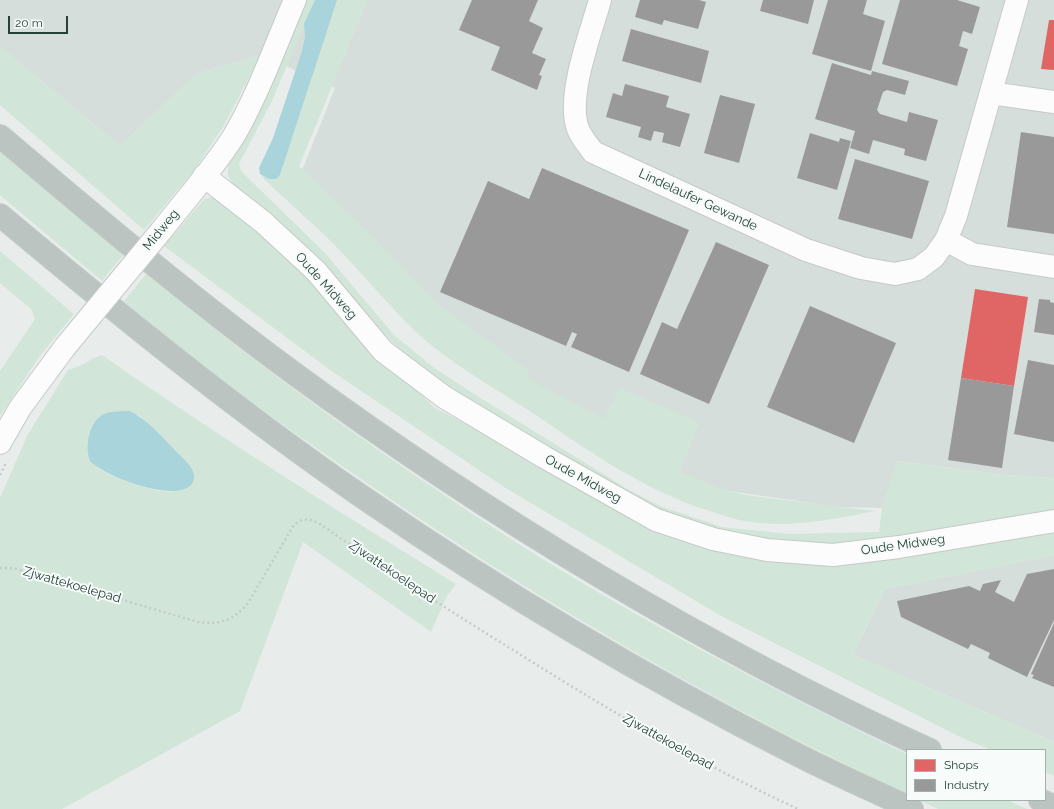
<!DOCTYPE html>
<style>
body{margin:0}
#map{position:relative;width:1054px;height:809px;overflow:hidden;background:#e8edeb;font-family:Raleway,sans-serif}
canvas{display:block}
.legend{position:absolute;left:906px;top:749px;width:140px;height:52px;box-sizing:border-box;background:#f7fbf9;border:1px solid #a3b1ad;margin:0;padding:5px 7px;list-style:none;font-size:12px;color:#24423a}
.legend li{display:flex;align-items:center;gap:8px;height:20px}
.legend b{width:20px;border:1px solid #a3b1ad}
.scale{position:absolute;left:8px;top:16px;width:60px;height:18px;box-sizing:border-box;border:2px solid #24423a;border-top:0;padding-left:5px;font-size:12px;line-height:14px;white-space:nowrap;color:#24423a;-webkit-text-stroke:3px #f7fbf9;paint-order:stroke}
</style>
<div id="map">
<canvas width="1054" height="809"></canvas>
<ul class="legend">
<li><b style="height:11px;background:#e06666"></b>Shops</li>
<li><b style="height:11px;background:#999"></b>Industry</li>
</ul>
<div class="scale">20 m</div>
</div>
<script>
const ctx = document.querySelector('canvas').getContext('2d');
ctx.lineJoin = 'round';
function paint(path, color) { ctx.fillStyle = color; ctx.fill(path, 'evenodd'); }
function stroke(path, color, width, dash) { ctx.strokeStyle = color; ctx.lineWidth = width; ctx.lineCap = dash ? 'butt' : 'round'; ctx.setLineDash(dash || []); ctx.stroke(path); }
function drawText(font, color, halo, rows, align = 'center') {
  ctx.font = font + ' Raleway,sans-serif'; ctx.lineWidth = 4; ctx.setLineDash([]); ctx.textBaseline = 'middle'; ctx.strokeStyle = halo; ctx.fillStyle = color; for (const [text, x, y, turn = 0] of rows) {
    ctx.save(); ctx.translate(x, y); ctx.rotate((+turn || 0) * Math.PI / 180); ctx.textAlign = isNaN(turn) ? turn : align; if (halo) ctx.strokeText(text, 0, 0); ctx.fillText(text, 0, 0); ctx.restore();
  }
}
const built = new Path2D(`
 M0,0H1054V478L1005,475L898,461L882,508L839,507L722,490L582,432L297,183L335,88L261,55L197,74L120,146L0,47Z
 M1054,555V742L853,655L885,589Z`);
const green = new Path2D(`
 M304,0H315L271,103L239,164L241,171L325,253L394,335L433,367L482,399L629,490L660,506L722,527L789,534L879,532L882,508L897,461L1005,475L1054,478V555L885,589L853,655L1054,742V776L1045,772V750H991L962,738L721,616L504,487L330,370L164,246L204,199L213,197L244,218L302,270L354,331L435,408L542,463L674,539L767,560L855,545L801,544L735,535L681,520L627,496L449,388L409,358L236,189L228,176V161Z
 M337,0H368L299,166L370,234L439,305L529,371L526,378L604,419L620,388L699,423L680,472L712,486L745,495L875,511C835,519 793,528 752,522C739,521 725,516 713,512C641,490 590,451 528,410C491,386 450,363 417,333C391,308 369,281 344,255C320,229 291,205 265,180L261,174L269,179H274L280,175Z
 M0,47L120,146L197,74L261,55L223,127L195,169L144,230L0,105Z
 M0,151L124,254L102,281L0,195Z
 M0,251L74,314L39,357L0,416V371L35,319L31,309L0,283Z
 M146,274C264,371 388,460 517,543C642,622 774,690 907,754V794C847,765 787,736 728,704C600,635 475,558 355,475C276,421 197,364 124,301Z
 M102,355C217,436 337,510 456,584L447,596L431,632L303,542L240,711L62,809H0V498L28,434L68,370C80,367 90,359 102,355ZM121,411L140,416L188,463L194,473L187,488C178,492 170,492 160,491C151,490 103,474 98,468C81,450 85,420 109,412C113,411 118,412 121,411Z
 M919,800H1007L1027,809H938Z`);
const water = new Path2D(`
 M315,0H337L280,175L276,179H269L260,174L259,168L273,138L302,51L305,37L304,24Z
 M129,411C147,419 160,435 173,448C180,456 189,462 193,471C195,476 194,482 191,485C175,503 103,476 90,461C84,444 89,416 110,412C116,411 123,411 129,411Z`);
const shops = new Path2D(`
 M1049,20H1054V70L1041,69Z
 M975,289L1028,297L1014,386L961,378Z`);
const industry = new Path2D(`
 M472,0H538L529,21L543,28L532,53L546,59L539,75L542,76L537,90L491,70L500,47L459,30Z
 M640,0H699L706,2L698,29L664,20L662,25L635,17Z
 M763,0H814L808,24L760,11Z
 M828,0H867L863,14L885,21L871,71L812,54Z
 M900,0H957L980,7L972,34L963,31L959,46L968,49L957,86L882,64Z
 M631,29L709,51L701,83L622,61Z
 M832,63L871,75L872,71L909,81L905,95L887,90L883,92L877,110L880,114L907,122L909,112L938,120L926,161L904,155L905,149L873,140L869,154L850,148L855,131L815,119Z
 M625,84L669,96L666,107L690,114L680,147L662,142L664,133L654,131L651,141L638,137L641,127L606,117L613,93L622,96Z
 M720,95L755,104L739,163L704,153Z
 M1021,132L1054,137V234L1007,227Z
 M810,133L839,142L840,138L851,141L837,190L797,178Z
 M855,159L929,181L912,239L838,219Z
 M542,168L689,230L629,372L571,347L577,334L572,332L566,346L440,292L488,181L529,199Z
 M716,242L769,265L709,404L640,374L662,322L677,329Z
 M1039,299L1050,300V302L1054,303V335L1034,332Z
 M810,306L896,343L854,443L767,407Z
 M1028,360L1054,365V442L1014,434Z
 M961,378L1014,386L1002,468L948,460Z
 M1054,569V620L1027,677L988,658L990,653L971,644L968,649L901,617L897,601L969,586L980,591L983,584L1001,580L995,592L1014,602L1027,574Z
 M1054,623V687L1032,678L1034,675L1031,674Z`);
const path = new Path2D(`
 M0,475L6,463
 M0,568H13L198,622C221,625 234,620 248,603L292,528C300,517 309,518 320,524C385,569 451,612 518,653C608,710 701,764 798,809`);
const minor = new Path2D(`
 M600,0C591,33 566,96 578,129C581,137 588,145 593,152L806,250L861,268L895,274L918,269L934,257L946,240L956,216L1017,0
 M991,93L1054,102
 M204,176L263,222L316,271L383,351L444,397L544,457L656,520L713,539L767,550L833,555L899,547L1054,521
 M161,231C186,199 214,168 235,134C259,92 276,44 295,0
 M946,240L972,254L1054,267
 M0,443L20,408L65,347`);
const highway = new Path2D(`
 M0,136C94,216 189,296 288,369C486,515 706,648 930,750
 M0,215C117,313 237,411 364,498C502,593 648,679 798,755C835,774 874,791 912,809
 M1040,800L1054,806`);
const minorBridge = new Path2D(`
 M65,347L161,231`);
const streetNames = [
 ["Lindelaufer Gewande",698,200,25],
 ["Midweg",161,230,-51],
 ["Oude Midweg",326,286,48],
 ["Oude Midweg",583,479,29],
 ["Oude Midweg",903,545,-8],
 ["Zjwattekoelepad",392,572,34],
 ["Zjwattekoelepad",72,585,16],
 ["Zjwattekoelepad",668,742,29]
];
paint(built, '#d6dedb');
paint(green, '#d1e6d8');
paint(water, '#a9d4db');
paint(shops, '#e06666');
paint(industry, '#999');
stroke(minor, '#c5cac8', 24);
stroke(highway, '#c3ccc9', 24);
stroke(path, '#c3ccca', 2.5, [2, 3]);
stroke(minor, '#fcfcfc', 22);
stroke(highway, '#bcc4c2', 22);
stroke(minorBridge, '#c5cac8', 24, []);
stroke(minorBridge, '#fcfcfc', 22);
drawText('13px', '#24423a', '#f7fbf9', streetNames);
</script>
